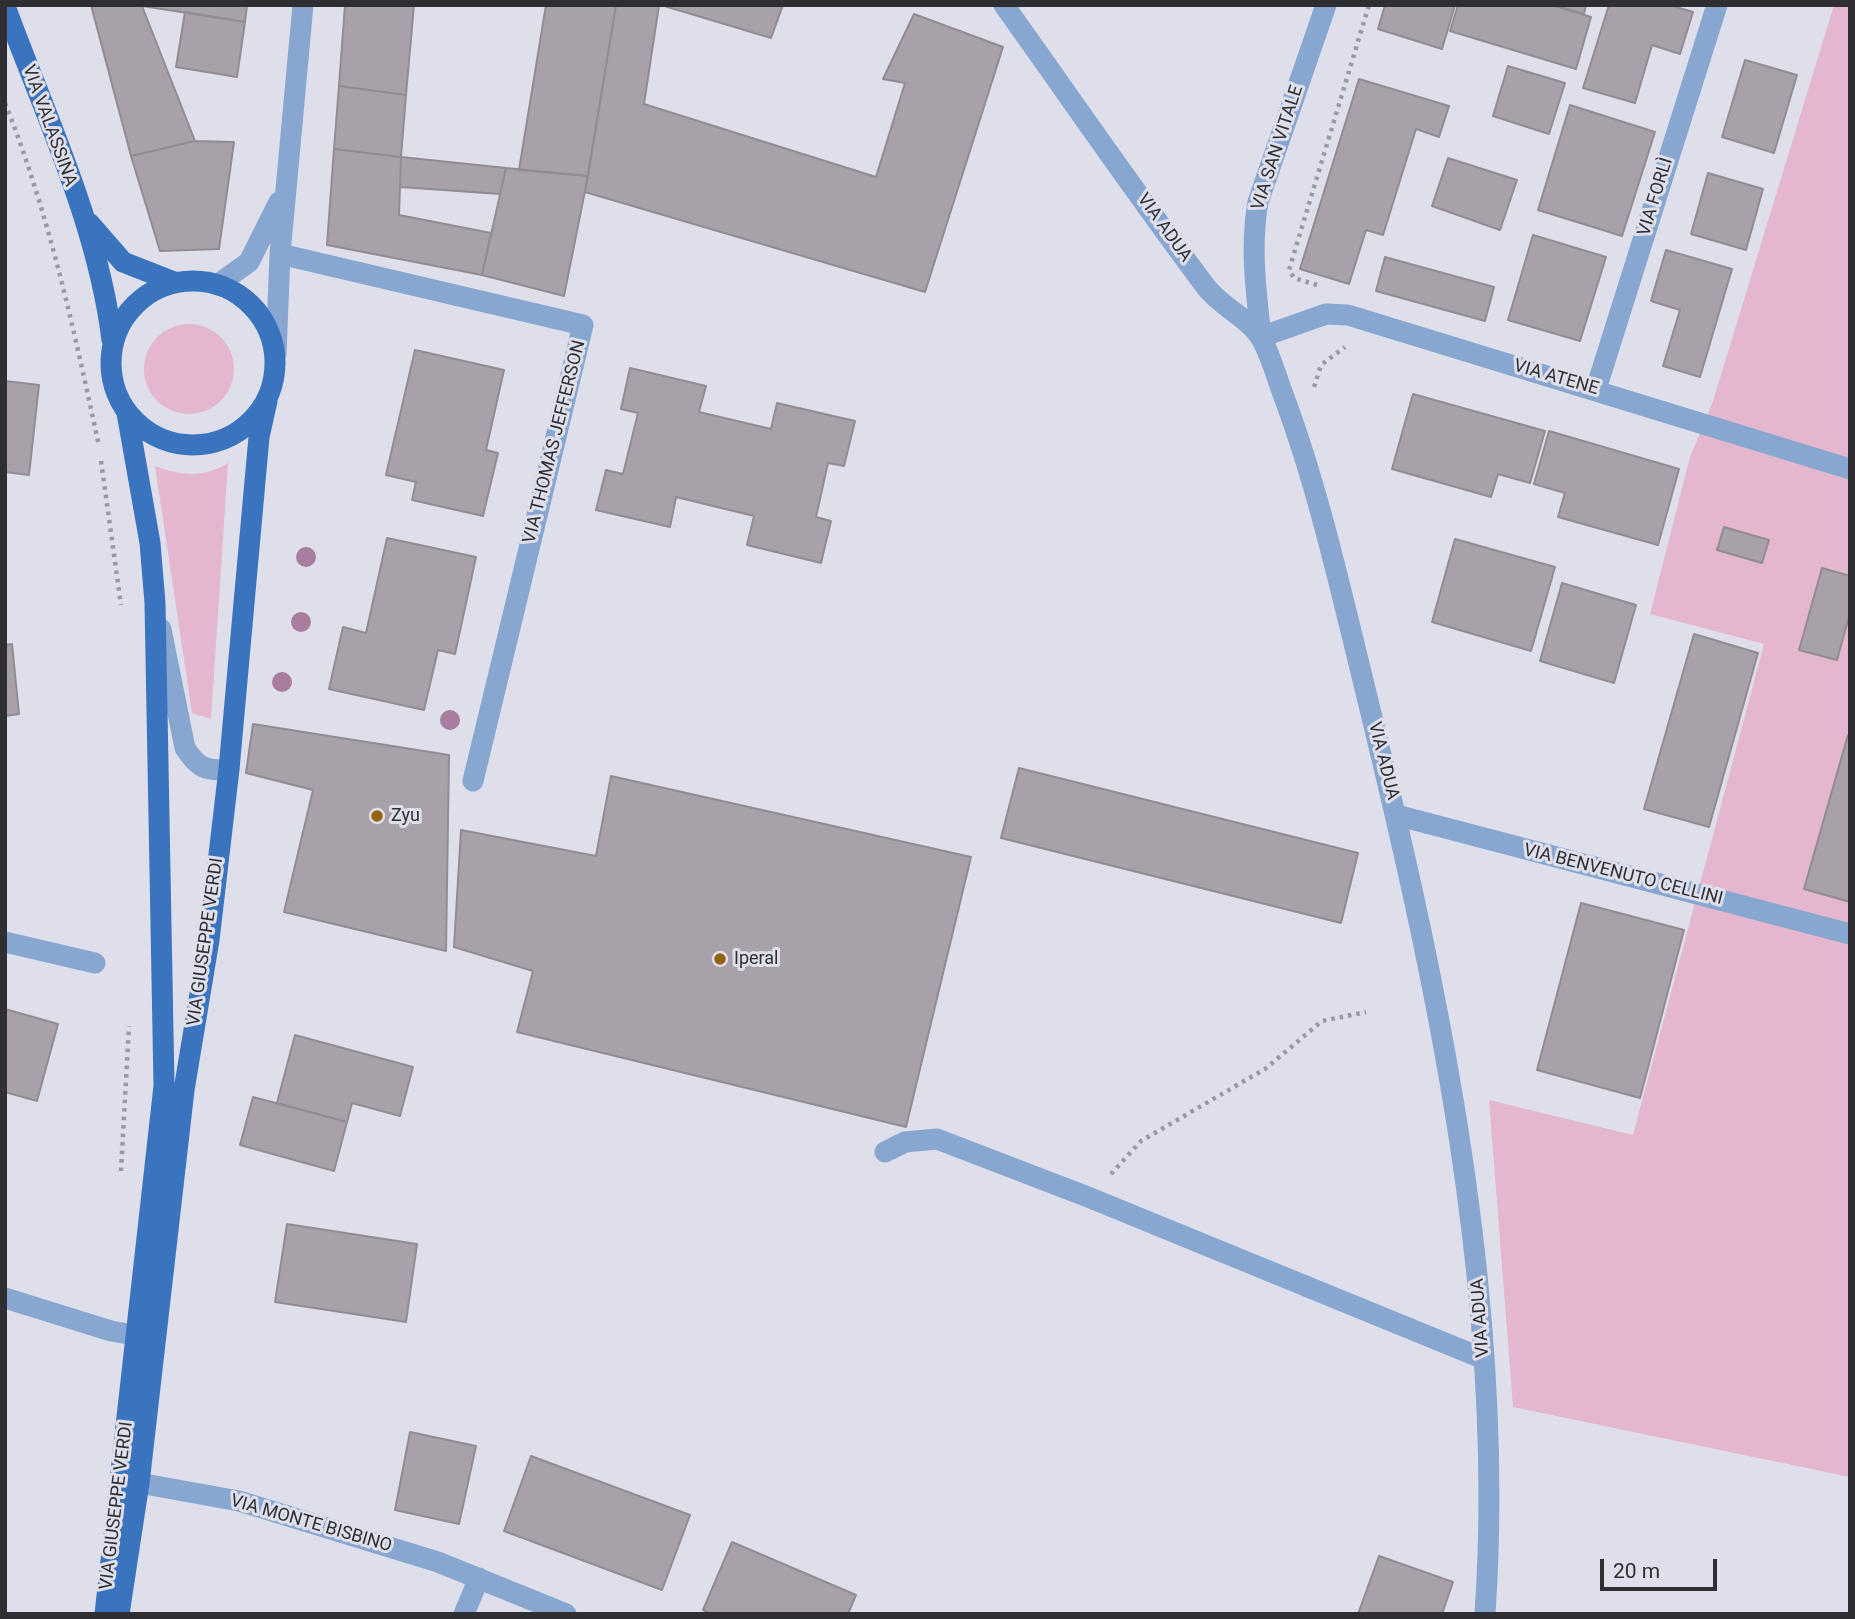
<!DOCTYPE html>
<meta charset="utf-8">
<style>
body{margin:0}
#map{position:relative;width:1855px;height:1619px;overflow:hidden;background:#dfdfeb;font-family:Roboto,sans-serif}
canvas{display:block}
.frame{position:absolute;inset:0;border:7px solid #2e2e33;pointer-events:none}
.scale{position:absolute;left:1600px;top:1559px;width:117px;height:32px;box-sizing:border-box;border:4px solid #2e2e33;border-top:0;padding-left:9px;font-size:21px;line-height:24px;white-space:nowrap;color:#2e2e33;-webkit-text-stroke:5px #dfdfeb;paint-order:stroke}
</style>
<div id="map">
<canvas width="1855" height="1619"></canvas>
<div class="frame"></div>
<div class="scale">20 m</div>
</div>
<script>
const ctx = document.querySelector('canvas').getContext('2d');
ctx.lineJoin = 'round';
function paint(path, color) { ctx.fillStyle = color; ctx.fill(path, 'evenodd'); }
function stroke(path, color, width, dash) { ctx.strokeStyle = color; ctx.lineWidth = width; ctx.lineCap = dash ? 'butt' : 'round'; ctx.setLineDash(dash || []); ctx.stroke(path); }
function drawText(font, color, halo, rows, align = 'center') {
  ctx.font = font + ' Roboto,sans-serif'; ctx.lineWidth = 6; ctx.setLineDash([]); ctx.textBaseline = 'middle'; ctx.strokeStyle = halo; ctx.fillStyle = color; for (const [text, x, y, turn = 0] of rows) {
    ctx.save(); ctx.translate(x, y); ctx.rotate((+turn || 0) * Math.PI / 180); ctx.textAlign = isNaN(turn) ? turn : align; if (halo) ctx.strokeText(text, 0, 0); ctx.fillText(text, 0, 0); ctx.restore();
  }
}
const green = new Path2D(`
 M1834,5H1850V1477L1513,1407L1489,1100L1633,1135L1764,644L1650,614L1690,457L1713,401Z
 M144 369a45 45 0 1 1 90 0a45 45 0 1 1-90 0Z
 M228,463L211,719L192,713L155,466C183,476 203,478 228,463Z`);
const building = new Path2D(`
 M91,5L142,6L195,141L131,156Z
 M136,5H247L245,22Z
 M345,5H414L406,95L339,86Z
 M616,5H659L644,104L876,177L905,83L883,79L914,14L1003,47L925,292L585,192Z
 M616,5L588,176L519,170L546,5Z
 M661,5H783L771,38Z
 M1385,5H1455L1442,49L1378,29Z
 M1458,5H1552L1591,17L1576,69L1450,31Z
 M1554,5H1586L1584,14Z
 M1609,5H1669L1693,12L1680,54L1652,45L1635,103L1583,88Z
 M185,12L245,22L237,77L176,67Z
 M1745,60L1797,75L1774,153L1722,137Z
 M1508,66L1565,83L1549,134L1493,116Z
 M1359,79L1449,106L1439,137L1416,129L1383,235L1366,230L1349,284L1300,269Z
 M339,86L406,95L401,157L334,149Z
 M1570,105L1655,132L1622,236L1538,210Z
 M195,141L234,142L219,249L160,251L131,156Z
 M334,149L401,157L399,215L491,233L482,275L327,245Z
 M401,157L506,168L500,194L400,187Z
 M1448,158L1517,180L1500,230L1432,206Z
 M506,168L588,176L564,296L482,275Z
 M1708,173L1763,189L1746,250L1691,234Z
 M1533,235L1606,257L1580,341L1508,320Z
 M1666,250L1732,269L1700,377L1663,366L1680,310L1651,301Z
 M1385,257L1494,287L1485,321L1376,291Z
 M415,350L504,370L486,450L498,453L483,516L412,500L416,482L386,475Z
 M630,368L706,386L699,412L771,429L777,403L855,421L844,466L828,463L816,517L831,521L821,563L747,545L754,516L676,497L670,527L596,510L606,470L623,474L638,413L621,409Z
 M5,381L39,385L29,475L5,472Z
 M1413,394L1545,431L1530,483L1498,474L1491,497L1392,469Z
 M1549,431L1679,469L1658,545L1558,517L1565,493L1534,484Z
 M1724,527L1769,540L1762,563L1717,550Z
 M387,538L476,557L455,654L438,650L424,710L329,689L343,627L366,633Z
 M1455,539L1555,567L1531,651L1432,622Z
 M1822,568L1850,576V613L1837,660L1799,650Z
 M1562,583L1636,605L1614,683L1540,661Z
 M1694,634L1758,653L1709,827L1644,809Z
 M12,644L19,714L5,716V645Z
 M253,724L449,755L446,951L284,912L313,790L246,773Z
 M1848,735L1850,736V902L1804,889Z
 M1019,768L1358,853L1341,923L1001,838Z
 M611,776L971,857L906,1127L517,1032L533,971L454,947L461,830L596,856Z
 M1581,903L1684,930L1640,1098L1537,1070Z
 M5,1009L58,1024L37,1101L5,1092Z
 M295,1035L413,1067L400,1116L352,1103L347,1122L277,1103Z
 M253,1097L347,1122L334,1171L240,1145Z
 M287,1224L417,1244L406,1322L275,1302Z
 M410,1432L476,1446L459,1524L395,1510Z
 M531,1456L690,1515L662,1590L504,1531Z
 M732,1542L856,1595L848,1614H712L703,1610Z
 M1379,1556L1453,1582L1442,1614H1358Z`);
const path = new Path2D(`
 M5,103C49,213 74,330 99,446
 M1317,285L1294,278L1289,270L1369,5
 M1314,387L1321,365L1345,347
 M101,461L121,605
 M121,1171L129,1026
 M1111,1174L1141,1141L1265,1069L1322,1021L1366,1012`);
const minor = new Path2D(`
 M1004,5C1071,99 1137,195 1206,287C1221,307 1251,319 1262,340C1272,358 1277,379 1284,397C1316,483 1337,574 1359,664C1435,974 1507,1293 1485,1614
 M280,254L583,325L473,781
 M217,285L249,262L279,202
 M1261,337L1326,314L1348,315L1850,469
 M1261,337C1256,290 1250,248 1258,202L1326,5
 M276,354L280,254L303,5
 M1596,389L1717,5
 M161,629L185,748C197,767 206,772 229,769
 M1396,815L1850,934
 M5,942L95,963
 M885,1152L905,1142L937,1139L1088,1197L1484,1359
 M5,1298L111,1331L134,1335
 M130,1468L131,1474L139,1483L239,1501L438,1562L566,1614
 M464,1614L479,1578`);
const major = new Path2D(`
 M5,6C45,115 98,225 112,340
 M89,223L123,262L174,282
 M111 363a82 82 0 1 1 164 0a82 82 0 1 1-164 0Z
 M105,1614L164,1086L155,603L150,543L127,413
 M119,1614L139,1483L184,1090L209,940L229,769L259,437L267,401`);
const trees = [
 [306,557],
 [301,622],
 [282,682],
 [450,720]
];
const markers = [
 [377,816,7,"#90630c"],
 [720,959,7,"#90630c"]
];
const streetNames = [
 ["VIA VALASSINA",49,126,70],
 ["VIA SAN VITALE",1278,148,-72],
 ["VIA FORLÌ",1656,197,-73],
 ["VIA ADUA",1164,228,54],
 ["VIA ATENE",1556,378,16],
 ["VIA THOMAS JEFFERSON",555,442,-76],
 ["VIA ADUA",1383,761,76],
 ["VIA BENVENUTO CELLINI",1623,875,14],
 ["VIA GIUSEPPE VERDI",206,942,-82],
 ["VIA ADUA",1481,1318,-94],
 ["VIA GIUSEPPE VERDI",117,1506,-83],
 ["VIA MONTE BISBINO",311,1524,16]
];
const poiNames = [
 ["Zyu",391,816],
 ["Iperal",734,959]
];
paint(green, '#e4b7ce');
paint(building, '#a8a1aa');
stroke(building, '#918b94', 2);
stroke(path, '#9999a2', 4.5, [3.5, 5]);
stroke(minor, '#88a7d0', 21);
stroke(major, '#3a74be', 21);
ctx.fillStyle = '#a97d9d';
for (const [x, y] of trees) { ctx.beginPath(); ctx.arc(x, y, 10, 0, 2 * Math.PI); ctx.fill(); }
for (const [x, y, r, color] of markers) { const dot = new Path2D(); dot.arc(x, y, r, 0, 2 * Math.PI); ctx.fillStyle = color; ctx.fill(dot); stroke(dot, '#dfdfeb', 2.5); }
drawText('18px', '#2e2e33', '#dfdfeb', streetNames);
drawText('18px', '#2e2e33', '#dfdfeb', poiNames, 'left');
</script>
